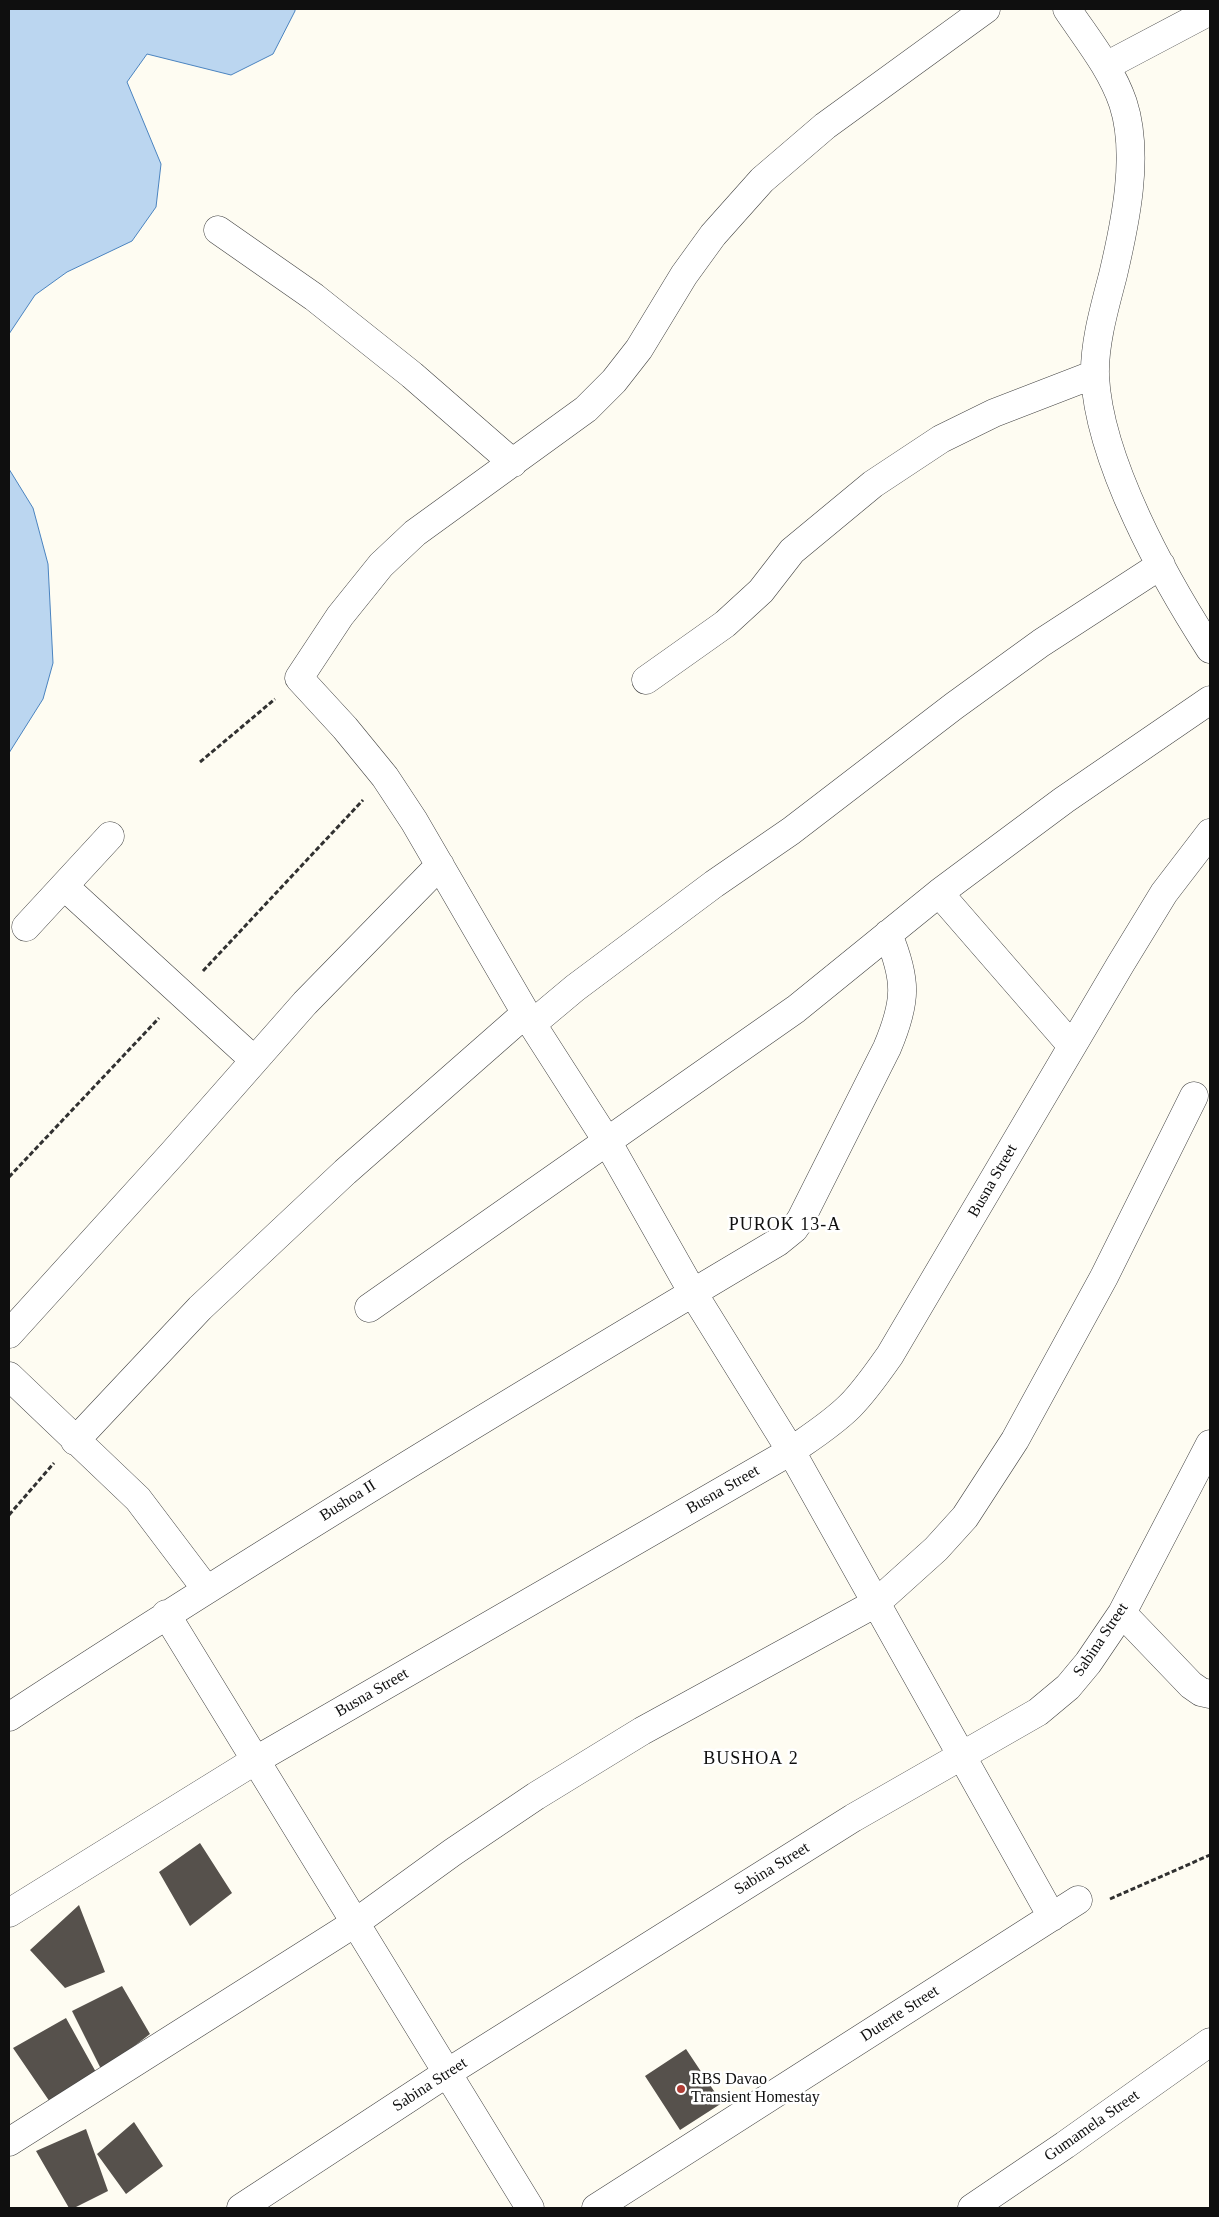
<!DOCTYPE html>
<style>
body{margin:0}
#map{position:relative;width:1219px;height:2217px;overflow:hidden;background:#fefcf2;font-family:"Times New Roman",serif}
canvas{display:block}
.frame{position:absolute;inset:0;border:10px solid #0f0f0f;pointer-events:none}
</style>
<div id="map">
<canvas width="1219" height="2217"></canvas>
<div class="frame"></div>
</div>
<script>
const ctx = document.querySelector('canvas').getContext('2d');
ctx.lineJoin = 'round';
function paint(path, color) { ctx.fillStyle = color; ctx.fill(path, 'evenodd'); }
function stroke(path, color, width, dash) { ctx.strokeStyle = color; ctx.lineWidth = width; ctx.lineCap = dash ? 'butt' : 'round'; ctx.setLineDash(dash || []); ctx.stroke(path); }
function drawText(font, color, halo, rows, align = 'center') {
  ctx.font = font + ' "Times New Roman",serif'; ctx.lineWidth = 5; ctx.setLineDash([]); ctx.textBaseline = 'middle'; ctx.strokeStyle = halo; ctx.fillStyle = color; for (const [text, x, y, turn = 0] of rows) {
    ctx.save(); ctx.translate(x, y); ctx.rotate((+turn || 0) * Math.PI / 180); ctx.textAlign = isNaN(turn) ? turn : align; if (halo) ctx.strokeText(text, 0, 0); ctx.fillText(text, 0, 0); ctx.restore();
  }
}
const water = new Path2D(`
 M9,9H295V11L273,54L231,75L147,54L127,82L161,164L156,207L132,241L67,272L35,295L9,334Z
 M9,469L33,508L48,564L53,663L43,699L9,753Z`);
const building = new Path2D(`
 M200,1843L232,1893L190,1926L159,1872Z
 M79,1905L105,1972L65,1988L30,1950Z
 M122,1986L150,2034L102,2071L72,2011Z
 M66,2018L97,2074L52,2105L13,2048Z
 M686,2049L722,2103L680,2130L645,2076Z
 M134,2122L163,2166L126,2194L97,2154Z
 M86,2129L108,2191L74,2208H69L36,2151Z`);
const path = new Path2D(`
 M200,762L275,699
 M203,971L363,800
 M9,1177L159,1018
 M9,1515L54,1463
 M1110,1899L1210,1855`);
const minor = new Path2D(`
 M986,9L825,126L762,180L713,235L684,275L639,349L614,381L586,409L415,533L381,565L340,616L299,678L345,728L385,777L414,821L532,1024L607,1141L693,1293L791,1451L1052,1917
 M1067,9C1087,39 1111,68 1123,103C1140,155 1125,224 1113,275C1105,306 1094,343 1095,376C1099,461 1164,578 1210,649
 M1106,66L1210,11
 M218,230L314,297L412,375L513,463
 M646,680L725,624L761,591L792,551L873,484L941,439L994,413L1095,374
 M64,886L254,1060
 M939,893L1072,1046
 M26,927L110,836
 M532,1024L575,988L714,884L791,831L954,706L1041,643L1161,565
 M369,1308L796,1009L939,893L1064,800L1210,700
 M9,1334L173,1153L305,1003L440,865
 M9,1376L138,1499L206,1589
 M75,1441L200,1308L345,1172L526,1013
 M1122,1613L1191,1685L1201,1692L1210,1694
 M166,1614L530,2208
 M9,1717C261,1552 519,1396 778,1242L794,1229L801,1219L887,1048C907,1001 907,980 888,934
 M9,1913L256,1760L791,1451C811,1437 832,1424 850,1406C865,1391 878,1372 890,1355L1120,965L1164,893L1210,833
 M9,2142L355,1923L453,1852L536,1796L642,1731L876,1603L936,1549L965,1517L1015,1440L1104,1277L1194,1096
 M241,2208L447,2073L853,1818L1038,1712L1068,1687L1088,1663L1122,1613L1210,1444
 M596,2208L1078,1900
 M972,2208L1065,2145L1210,2042`);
const markers = [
 [681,2089,5,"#b03d35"]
];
const streetNames = [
 ["Busna Street",993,1181,-60],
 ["Busna Street",723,1490,-30],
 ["Bushoa II",348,1501,-32],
 ["Sabina Street",1101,1640,-56],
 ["Busna Street",372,1693,-30],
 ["Sabina Street",772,1869,-32],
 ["Duterte Street",900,2014,-33],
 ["Sabina Street",430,2085,-33],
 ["Gumamela Street",1092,2126,-35]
];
const poiNames = [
 ["RBS Davao",691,2080],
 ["Transient Homestay",691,2098]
];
const neighbourhoodNames = [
 ["PUROK 13-A",785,1225],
 ["BUSHOA 2",751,1759]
];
paint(water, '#bbd6f0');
stroke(water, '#4a83bf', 1);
paint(building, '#56514c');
stroke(minor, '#424242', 29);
stroke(path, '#313131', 3, [5, 2.5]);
stroke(minor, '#fff', 28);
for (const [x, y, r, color] of markers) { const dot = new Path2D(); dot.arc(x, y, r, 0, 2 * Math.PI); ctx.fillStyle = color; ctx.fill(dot); stroke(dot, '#fff', 2); }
drawText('16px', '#0f0f0f', '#fff', streetNames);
drawText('16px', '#0f0f0f', '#fff', poiNames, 'left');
ctx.letterSpacing = '1px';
drawText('18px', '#0f0f0f', '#fff', neighbourhoodNames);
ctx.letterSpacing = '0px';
</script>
